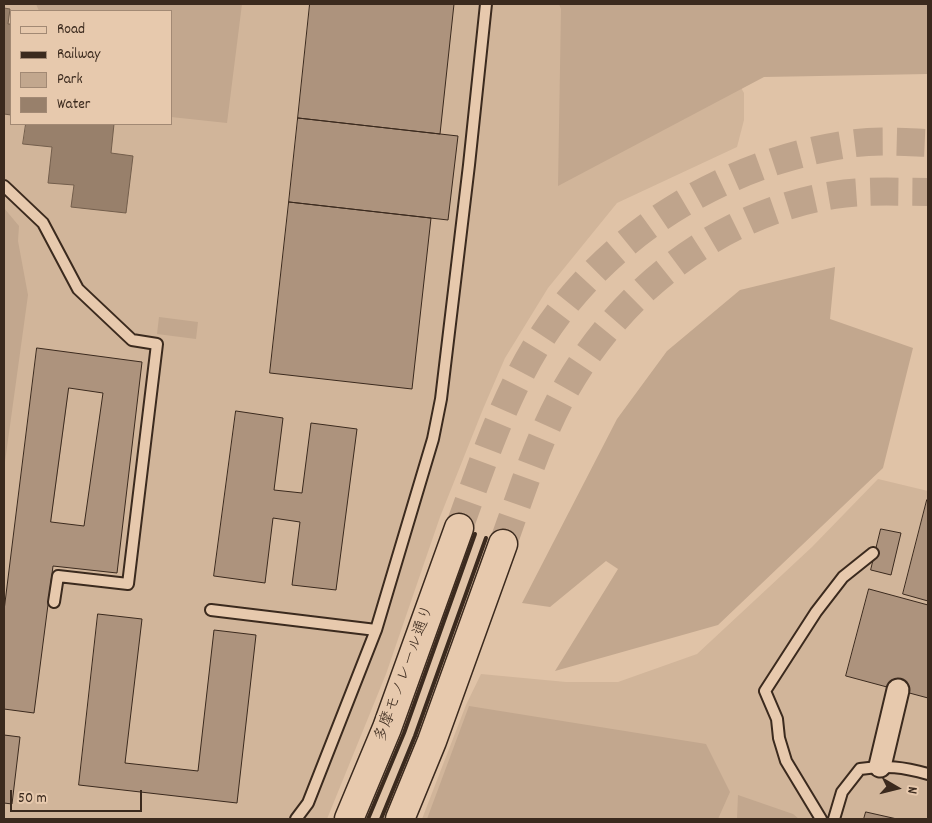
<!DOCTYPE html>
<meta charset="utf-8">
<style>
body{margin:0}
#map{position:relative;width:932px;height:823px;overflow:hidden;background:#e0c3a7;font-family:Dekko,sans-serif}
canvas{display:block}
.frame{position:absolute;inset:0;border:5px solid #3b2a1e;pointer-events:none}
.legend{position:absolute;left:10px;top:10px;width:162px;height:115px;box-sizing:border-box;background:#e7c9ad;border:1px solid #a28974;margin:0;padding:6px 9px;list-style:none;font-size:15px;color:#3b2a1e}
.legend li{display:flex;align-items:center;gap:10px;height:25px}
.legend b{width:25px;border:1px solid #a28974}
.north{position:absolute;left:872px;top:763px;width:50px;height:50px;-webkit-text-stroke:4px #e7c9ad;paint-order:stroke;rotate:98deg;font-size:14px;font-weight:700;line-height:20px;text-align:center;color:#3b2a1e}
.north::after{content:'';display:block;margin:auto;width:18px;height:22px;background:#3b2a1e;clip-path:polygon(50% 0,100% 100%,50% 72%,0 100%)}
.scale{position:absolute;left:10px;top:790px;width:132px;height:22px;box-sizing:border-box;border:2px solid #3b2a1e;border-top:0;padding-left:6px;font-size:15px;line-height:18px;white-space:nowrap;color:#3b2a1e;-webkit-text-stroke:4px #e7c9ad;paint-order:stroke}
</style>
<div id="map">
<canvas width="932" height="823"></canvas>
<div class="frame"></div>
<ul class="legend">
<li><b style="height:6px;background:#e7c9ad"></b>Road</li>
<li><b style="height:6px;background:#3b2a1e"></b>Railway</li>
<li><b style="height:14px;background:#c2a78e"></b>Park</li>
<li><b style="height:14px;background:#98806b"></b>Water</li>
</ul>
<div class="north">N</div>
<div class="scale">50 m</div>
</div>
<script>
const ctx = document.querySelector('canvas').getContext('2d');
ctx.lineJoin = 'round';
function paint(path, color) { ctx.fillStyle = color; ctx.fill(path, 'evenodd'); }
function stroke(path, color, width, dash) { ctx.strokeStyle = color; ctx.lineWidth = width; ctx.lineCap = dash ? 'butt' : 'round'; ctx.setLineDash(dash || []); ctx.stroke(path); }
function drawText(font, color, halo, rows, align = 'center') {
  ctx.font = font + ' Dekko,"Klee One",sans-serif'; ctx.lineWidth = 5; ctx.setLineDash([]); ctx.textBaseline = 'middle'; ctx.strokeStyle = halo; ctx.fillStyle = color; for (const [text, x, y, turn = 0] of rows) {
    ctx.save(); ctx.translate(x, y); ctx.rotate((+turn || 0) * Math.PI / 180); ctx.textAlign = isNaN(turn) ? turn : align; if (halo) ctx.strokeText(text, 0, 0); ctx.fillText(text, 0, 0); ctx.restore();
  }
}
const built = new Path2D(`
 M4,4H694L744,93V120L737,147L617,203L548,288L505,358L483,409L440,517L386,674L327,819H4ZM11,11H171V124H11Z
 M878,479L928,491V819H422L466,705L481,674L566,682H618L697,654L812,547Z`);
const green = new Path2D(`
 M36,4H242L227,123L171,117V11H39Z
 M559,4H928V74L764,77L558,186L561,9Z
 M4,208L19,226L18,241L28,295L4,469Z
 M835,267L830,319L913,348L883,468L718,625L555,671L618,569L606,561L550,607L522,603L617,419L667,351L740,290Z
 M159,317L198,322L196,339L157,334Z
 M469,706L706,744L730,792L718,819H427Z
 M738,795L793,814L799,819H737Z`);
const water = new Path2D(`
 M4,8L10,9L8,24H11V115L4,114Z
 M26,124H114L111,153L133,156L126,213L71,207L74,185L48,183L52,147L23,144Z`);
const building = new Path2D(`
 M310,4H454L440,134L298,118Z
 M298,118L458,136L448,220L289,202Z
 M289,202L431,218L412,389L270,373Z
 M37,348L142,362L117,573L53,566L34,713L4,709V611ZM69,388L103,393L84,526L51,522Z
 M236,411L283,418L274,490L302,493L311,423L357,429L336,590L292,585L300,522L273,518L265,583L214,576Z
 M927,500L928,501V601L903,594Z
 M881,529L901,533L891,575L871,570Z
 M869,589L928,605V698L846,676Z
 M98,614L142,619L125,763L198,771L214,630L256,635L237,803L79,785Z
 M4,735L20,737L12,804L4,803Z
 M866,812L897,819H864Z`);
const secondaryTunnel = new Path2D(`
 M459,528C483,462 505,393 544,334C612,231 727,162 849,144C875,140 902,142 928,143
 M503,544C522,491 539,436 567,387C623,289 721,213 834,195C865,190 897,192 928,192`);
const lane = new Path2D(`
 M4,186L43,223L78,289L132,340L157,344L128,584L58,576L54,602
 M211,610L376,630
 M296,819L308,803L376,630L433,439L441,399L469,165L486,4
 M821,819L786,761L779,738L777,719L765,691L816,612L843,577L873,553
 M834,819L842,792L860,769C887,765 903,767 928,774`);
const street = new Path2D(`
 M880,766L898,690`);
const secondary = new Path2D(`
 M349,819L387,728L459,528
 M400,819L432,741L503,544`);
const rail = new Path2D(`
 M368,819L404,733L475,534
 M381,819L415,736L486,538`);
const streetNames = [
 ["多摩モノレール通り",406,674,-70]
];
paint(built, '#d1b59a');
paint(green, '#c2a78e');
paint(water, '#98806b');
stroke(water, '#735e4c', 1);
paint(building, '#ad937d');
stroke(building, '#3b2a1e', 1);
stroke(secondaryTunnel, '#bfa48c', 28, [28, 14]);
stroke(lane, '#3b2a1e', 14);
stroke(street, '#3b2a1e', 25);
stroke(secondary, '#3b2a1e', 31);
stroke(lane, '#e7c9ad', 10);
stroke(street, '#e7c9ad', 21);
stroke(secondary, '#e7c9ad', 28);
stroke(rail, '#3b2a1e', 4);
drawText('16px', '#3b2a1e', '#e7c9ad', streetNames);
</script>
